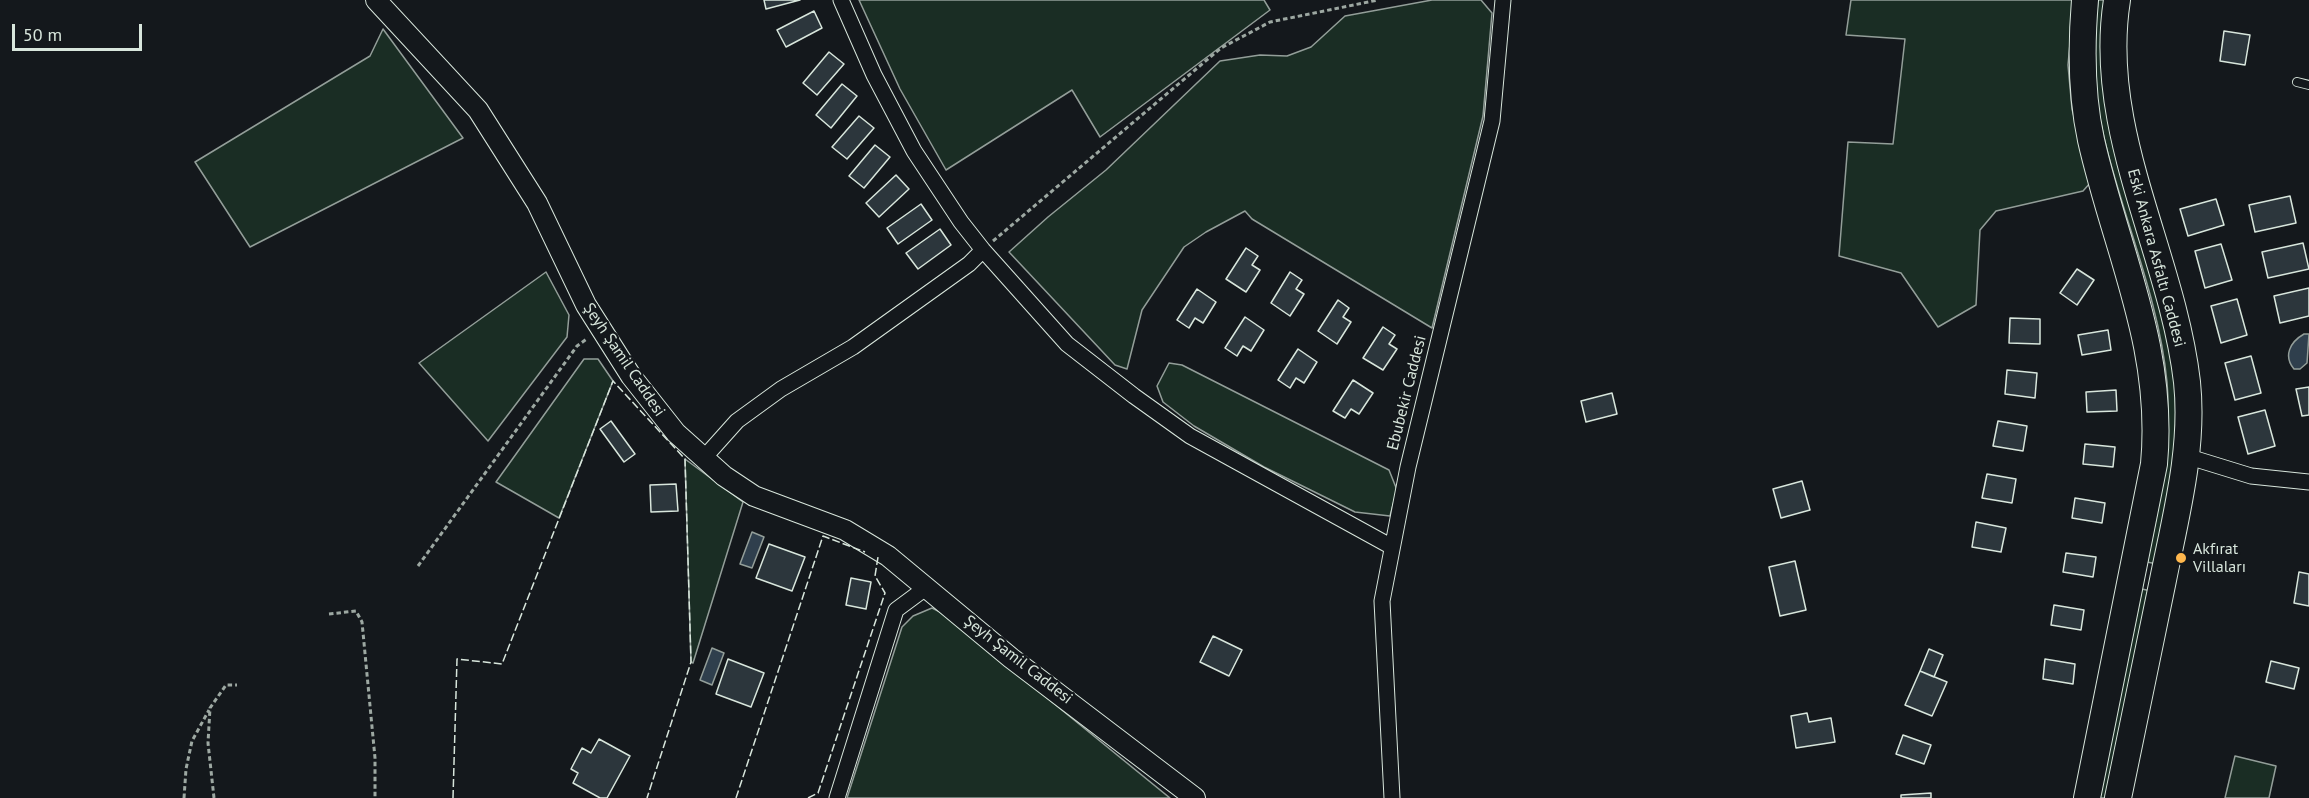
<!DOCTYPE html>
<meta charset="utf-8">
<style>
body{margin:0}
#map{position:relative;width:2309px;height:798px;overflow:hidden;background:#14181c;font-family:"PT Sans",sans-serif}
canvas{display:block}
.scale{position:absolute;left:12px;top:24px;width:130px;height:27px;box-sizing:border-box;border:3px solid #d8e6dc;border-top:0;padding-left:8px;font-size:18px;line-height:21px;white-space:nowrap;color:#d8e6dc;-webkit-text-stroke:4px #14181c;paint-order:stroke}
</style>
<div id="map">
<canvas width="2309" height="798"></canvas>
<div class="scale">50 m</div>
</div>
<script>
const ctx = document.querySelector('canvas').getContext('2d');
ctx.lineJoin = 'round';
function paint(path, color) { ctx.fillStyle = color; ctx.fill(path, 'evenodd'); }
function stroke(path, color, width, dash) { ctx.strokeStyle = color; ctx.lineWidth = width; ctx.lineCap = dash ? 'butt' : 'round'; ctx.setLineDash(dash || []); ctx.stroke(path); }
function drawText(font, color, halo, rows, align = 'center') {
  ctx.font = font + ' "PT Sans",sans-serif'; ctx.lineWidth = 4.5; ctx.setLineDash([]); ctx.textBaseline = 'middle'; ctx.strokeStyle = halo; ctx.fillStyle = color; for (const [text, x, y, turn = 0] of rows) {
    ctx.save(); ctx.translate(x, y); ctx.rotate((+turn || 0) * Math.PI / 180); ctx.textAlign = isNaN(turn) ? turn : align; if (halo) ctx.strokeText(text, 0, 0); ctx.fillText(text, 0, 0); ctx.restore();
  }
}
const green = new Path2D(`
 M859,0H1264L1270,10L1100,137L1072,90L946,170L900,89Z
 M1432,0H1481L1492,13L1483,116L1432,328L1252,219L1245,211L1206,232L1184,247L1142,310L1127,369L1115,365L1009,252L1048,217L1106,170L1220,61L1260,55L1287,56L1311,47L1345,16Z
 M1851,0H2074L2068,65L2072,109L2091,182L2083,191L1996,211L1980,230L1976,305L1938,327L1901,273L1839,256L1848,142L1893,144L1905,39L1846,35Z
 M2098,0H2108L2176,383L2175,471L2157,564L2147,562C2160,503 2172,443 2167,382C2157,279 2106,184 2094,82C2091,55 2096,27 2098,0Z
 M383,29L463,138L250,247L195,162L370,56Z
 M546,272L569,315L567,337L488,441L419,363Z
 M584,359H598L613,381L559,518L496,482Z
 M1169,363L1182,365L1389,470L1397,490L1390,516L1355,512L1264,467L1194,426L1163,402L1157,386Z
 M685,459L743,502L693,663L691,662Z
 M2142,589L2151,591L2108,798H2099Z
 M932,608L944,614L1170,798H847L902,627L913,616Z
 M2235,756L2276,766L2269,798H2225Z`);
const water = new Path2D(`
 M2304,334H2309L2307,363L2300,369H2294C2283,356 2290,342 2304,334Z
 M752,532L764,537L752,568L740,564Z
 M712,648L724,653L712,685L700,680Z`);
const building = new Path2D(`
 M764,0H800L766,9Z
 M814,11L822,28L786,47L777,30Z
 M2224,31L2250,35L2245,65L2220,61Z
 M829,52L844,64L817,95L803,83Z
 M842,84L857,96L831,128L816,115Z
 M859,116L874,128L847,159L832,147Z
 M875,145L890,157L864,188L849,176Z
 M896,175L909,189L879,217L866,203Z
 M2290,196L2296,223L2255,232L2249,205Z
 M2216,199L2224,225L2188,236L2180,209Z
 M921,204L932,220L898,244L887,228Z
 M940,229L951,245L918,269L906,253Z
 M2303,243L2309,269L2268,278L2262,252Z
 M2221,244L2232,280L2205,288L2195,251Z
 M1246,248L1258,256L1252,265L1260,270L1246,292L1226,279Z
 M2077,269L2094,280L2077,305L2060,293Z
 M1290,272L1302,280L1296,289L1304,294L1290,316L1271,303Z
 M2309,288V316L2280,323L2274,296Z
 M1197,289L1216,302L1203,323L1195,318L1189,328L1177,320Z
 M2237,299L2247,335L2221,343L2211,306Z
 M1338,300L1349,308L1343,317L1351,322L1337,344L1318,331Z
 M1245,317L1264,330L1251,351L1243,346L1237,356L1225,348Z
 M2010,318L2040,319V344L2009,343Z
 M1383,327L1395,335L1389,344L1397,349L1383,370L1363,358Z
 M2108,330L2111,350L2082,355L2078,335Z
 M1298,349L1317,362L1304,383L1296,378L1290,388L1278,380Z
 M2251,356L2261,393L2235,400L2225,363Z
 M2007,370L2037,373L2035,398L2005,394Z
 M1353,380L1373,393L1359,414L1351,409L1345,418L1333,411Z
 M2309,387V415L2302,416L2296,389Z
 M2116,390L2117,411L2087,412L2086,392Z
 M1612,393L1617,414L1586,422L1581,401Z
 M2265,410L2275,446L2248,454L2238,417Z
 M611,421L635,454L624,462L600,429Z
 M1998,421L2027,426L2023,451L1993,446Z
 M2085,444L2115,447L2113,467L2083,464Z
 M1987,474L2016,479L2012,503L1982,498Z
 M1802,481L1810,510L1781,518L1773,489Z
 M676,484L678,511L651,512L650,485Z
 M2075,498L2105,503L2102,523L2072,518Z
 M1976,522L2006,528L2001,552L1972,547Z
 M769,544L805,557L792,591L756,578Z
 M2066,553L2096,557L2093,577L2063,572Z
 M1795,561L1806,610L1780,616L1769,567Z
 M2299,572L2309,574V606L2294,603Z
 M851,578L871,582L866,609L846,605Z
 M2054,605L2084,610L2081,630L2051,625Z
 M1213,636L1242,650L1229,676L1200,662Z
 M1929,649L1943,655L1934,677L1920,671Z
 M728,659L764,673L751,707L716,694Z
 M2045,659L2075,664L2073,684L2043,679Z
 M2271,661L2299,668L2294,689L2266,682Z
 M1920,671L1947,682L1932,716L1905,705Z
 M1807,713L1809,722L1831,718L1835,742L1796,748L1791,716Z
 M1903,735L1931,745L1924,764L1896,754Z
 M599,739L630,756L607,798H600L573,783L578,773L571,769L582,748L591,753Z
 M1931,793V798H1901V795Z`);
const path = new Path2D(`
 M993,241L1221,48L1270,22L1378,0
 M418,566L577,346L588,338
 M329,614L356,611L362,622L375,758V798
 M184,798L186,769L192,741L209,710
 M214,798L208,743L210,708L226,685H237`);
const service = new Path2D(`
 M2297,82L2309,85`);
const minor = new Path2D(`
 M841,0L874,75L914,151L961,222L983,250L1067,344L1134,396L1190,436L1392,547
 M2186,456L2251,476L2309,482
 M703,459L737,421L781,389L853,347L969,264L983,250
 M837,798L896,610L927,587
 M1392,798L1382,601L1408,467L1492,121L1503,0`);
const tertiary = new Path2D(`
 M376,0L478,110L537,203L586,305L631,376L676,433L724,476L754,496L845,530L888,556L1011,658L1195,798`);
const primary = new Path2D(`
 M2085,0C2081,47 2081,94 2091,140C2116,251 2165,346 2154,464L2087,798
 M2117,0C2096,132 2172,253 2187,382C2194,448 2176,515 2163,580C2148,653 2133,725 2118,798`);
const fence = new Path2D(`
 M453,798L457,659L502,664L613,381L685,459L691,662L647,798
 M736,798L823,536L865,552
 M808,798L818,793L885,593L875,576L878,557L877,556`);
const markers = [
 [2181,558,6,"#ffb74d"]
];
const streetNames = [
 ["Eski Ankara Asfaltı Caddesi",2156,258,75],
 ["Şeyh Şamil Caddesi",624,360,56],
 ["Ebubekir Caddesi",1407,393,-76],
 ["Şeyh Şamil Caddesi",1018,660,38]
];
const poiNames = [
 ["Akfırat",2193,549],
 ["Villaları",2193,567]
];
paint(green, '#1a2d24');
stroke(green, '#939e99', 1.5);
paint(water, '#2f3f4d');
stroke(water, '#939e99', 1.5);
paint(building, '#2c363c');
stroke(building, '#d8e6dc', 1.5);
stroke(service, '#d8e6dc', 10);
stroke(minor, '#d8e6dc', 17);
stroke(tertiary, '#d8e6dc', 22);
stroke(primary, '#d8e6dc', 28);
stroke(path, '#9da8a2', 3, [4.5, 3]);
stroke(service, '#14181c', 8);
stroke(minor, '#14181c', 15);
stroke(tertiary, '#14181c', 20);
stroke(primary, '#14181c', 26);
stroke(fence, '#d8e6dc', 1.5, [8, 3]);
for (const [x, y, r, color] of markers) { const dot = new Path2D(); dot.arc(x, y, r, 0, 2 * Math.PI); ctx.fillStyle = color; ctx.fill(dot); stroke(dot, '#14181c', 2); }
drawText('16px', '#d8e6dc', '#14181c', streetNames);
drawText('16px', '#d8e6dc', '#14181c', poiNames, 'left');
</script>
